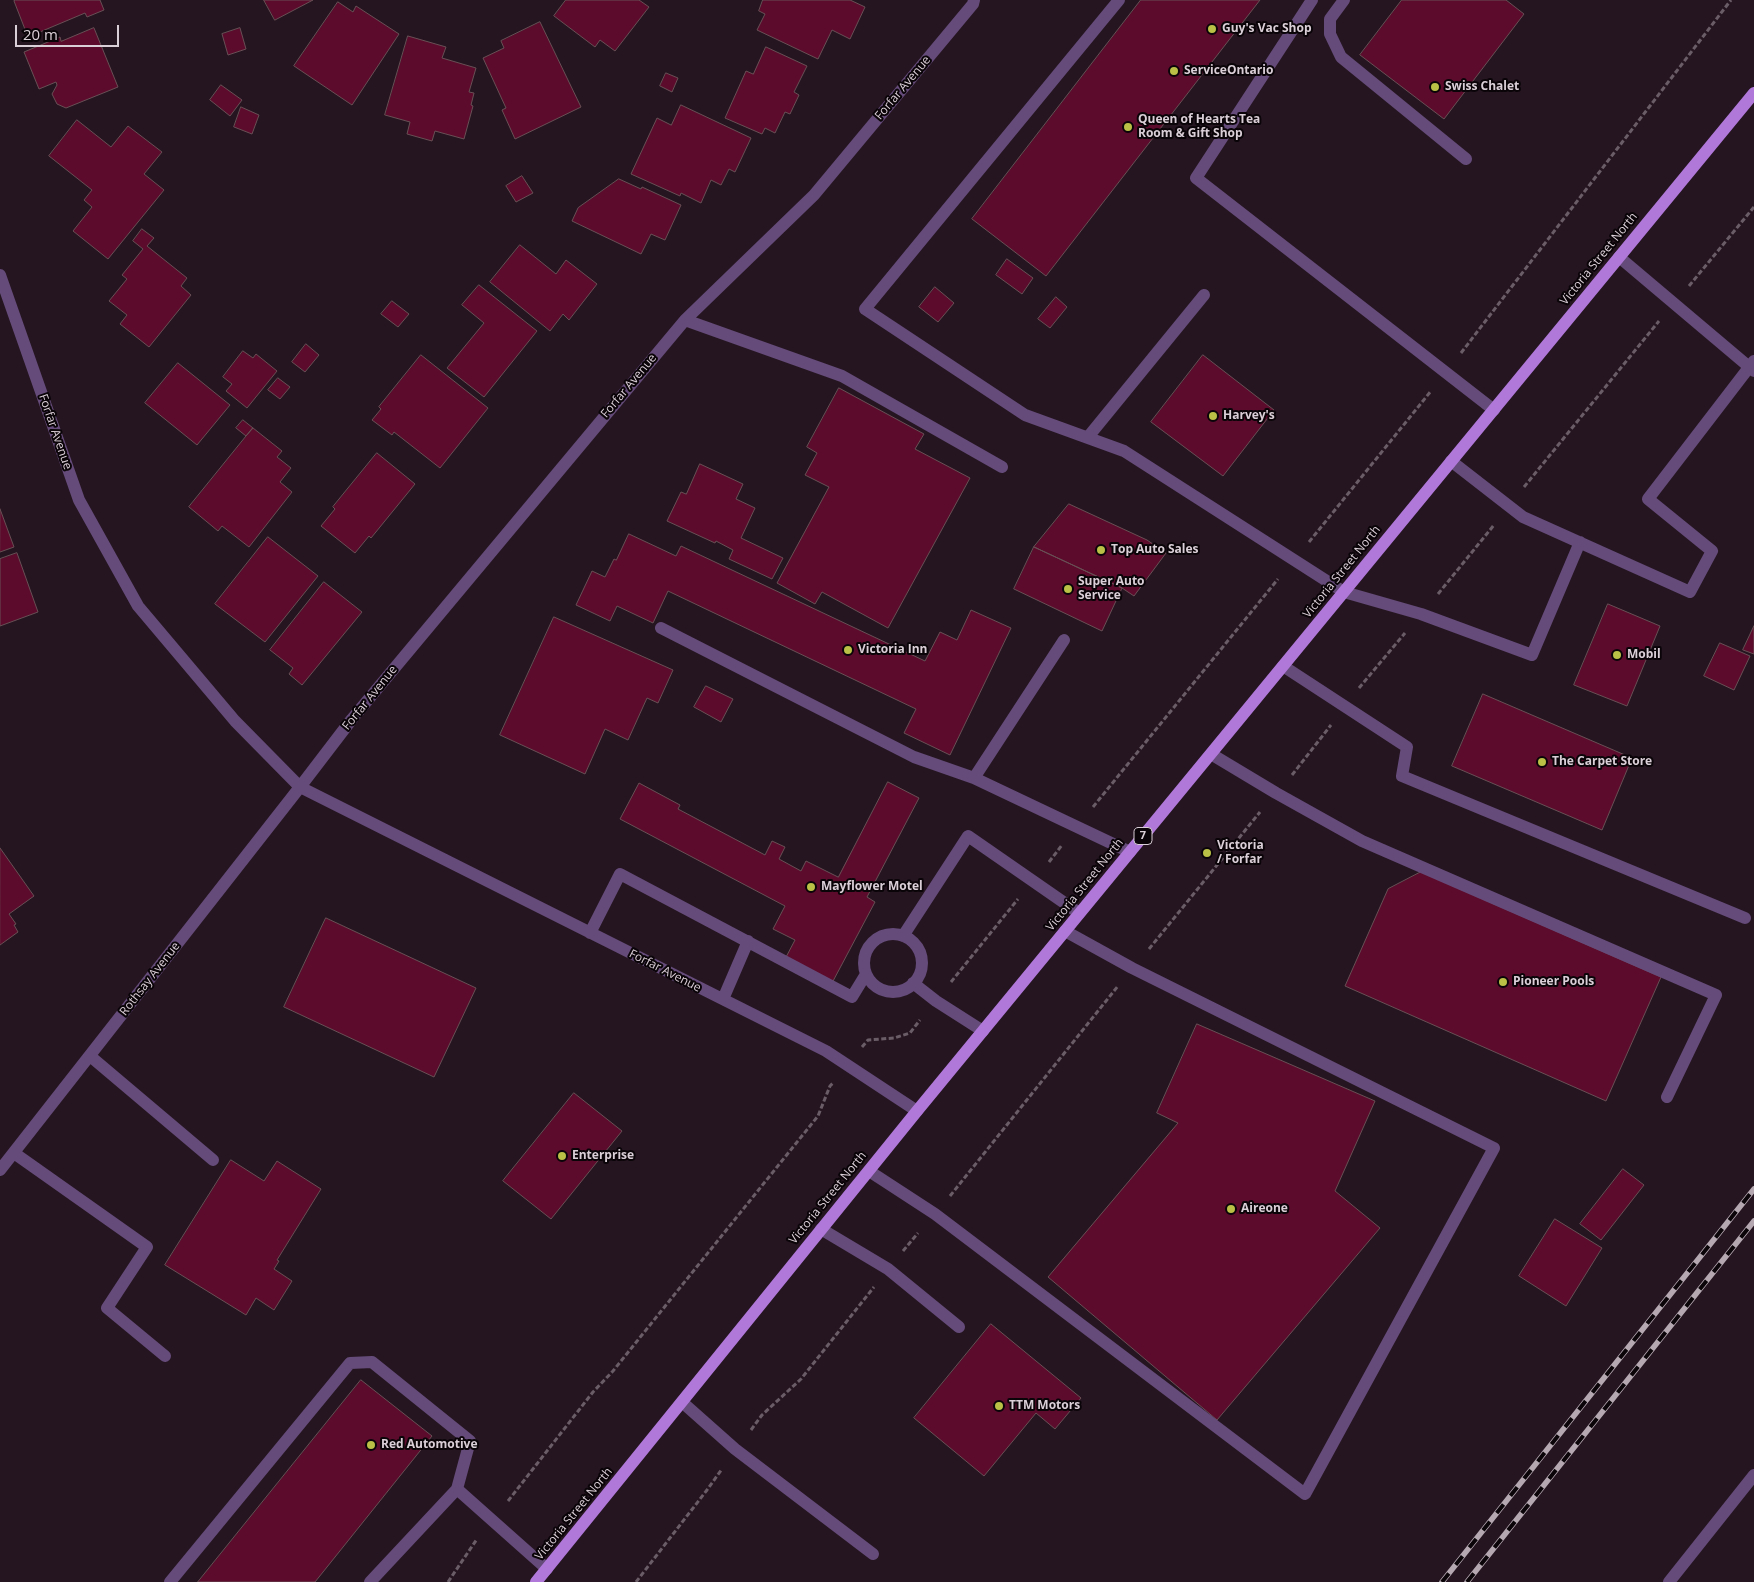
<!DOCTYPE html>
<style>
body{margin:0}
#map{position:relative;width:1754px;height:1582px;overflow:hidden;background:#251521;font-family:"Open Sans",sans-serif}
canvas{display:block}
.scale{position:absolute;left:15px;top:25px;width:104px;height:22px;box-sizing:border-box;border:2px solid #dbcfd7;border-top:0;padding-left:6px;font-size:15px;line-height:18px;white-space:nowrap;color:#dbcfd7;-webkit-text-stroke:4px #0a0408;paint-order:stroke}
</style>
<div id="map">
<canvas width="1754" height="1582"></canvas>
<div class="scale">20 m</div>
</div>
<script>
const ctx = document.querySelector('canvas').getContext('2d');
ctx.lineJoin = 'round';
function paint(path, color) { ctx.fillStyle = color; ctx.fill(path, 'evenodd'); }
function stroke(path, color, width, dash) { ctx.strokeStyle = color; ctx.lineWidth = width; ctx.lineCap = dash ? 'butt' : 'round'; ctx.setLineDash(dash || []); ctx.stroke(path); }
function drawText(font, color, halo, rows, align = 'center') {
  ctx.font = font + ' "Open Sans",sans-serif'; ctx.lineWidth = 4; ctx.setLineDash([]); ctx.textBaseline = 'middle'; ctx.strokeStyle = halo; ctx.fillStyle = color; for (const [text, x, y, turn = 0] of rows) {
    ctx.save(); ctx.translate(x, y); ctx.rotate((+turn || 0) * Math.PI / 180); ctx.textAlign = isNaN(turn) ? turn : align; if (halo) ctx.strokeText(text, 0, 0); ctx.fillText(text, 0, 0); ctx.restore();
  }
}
const building = new Path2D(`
 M16,0H100L104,10L87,17L85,13L28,37L14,1Z
 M264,0H313L275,20Z
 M566,0H639L649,7L615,51L600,40L595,47L554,16Z
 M763,0H850L865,7L850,39L832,30L818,59L757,30L765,14L759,11Z
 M1141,0H1260L1046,276L972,219Z
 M1402,0H1506L1524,14L1444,119L1360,55Z
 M338,2L353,12L356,6L399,34L352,105L294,66Z
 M540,22L581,107L515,139L502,110L506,108L483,58L504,48L501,41Z
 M94,28L118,87L66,108L57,104L52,94L57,85L56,82L39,89L24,52L60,37L61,41Z
 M240,28L246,49L228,55L222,34Z
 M408,36L446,47L442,58L476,68L469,92L474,93L471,105L473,106L464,139L435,131L432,141L407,134L410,122L385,115Z
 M766,47L807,66L794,92L799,95L790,114L785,112L775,133L765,128L762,134L725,118L746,71L753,74Z
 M666,73L678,78L672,92L660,86Z
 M221,85L242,100L230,116L210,100Z
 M681,105L751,138L735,172L729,169L721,185L711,180L701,203L681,193L680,196L631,174L657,118L671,125Z
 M241,107L259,115L252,134L234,127Z
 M77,120L111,147L128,126L162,152L144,174L164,190L108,259L73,231L92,207L84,200L92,190L49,156Z
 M522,176L533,193L516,202L506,186Z
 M619,179L641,189L642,187L681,205L665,240L651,234L641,254L572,221L578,208Z
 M142,229L154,238L147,246L187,278L181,286L191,295L149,347L120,324L127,315L109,301L127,279L122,275L143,249L133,241Z
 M520,245L556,274L566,260L597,284L569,320L563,314L550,331L490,282Z
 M1007,259L1033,278L1022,294L996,275Z
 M479,285L537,331L484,397L447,368L484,323L462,305Z
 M935,287L954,303L938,322L919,307Z
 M1056,297L1067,307L1050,328L1038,319Z
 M392,301L409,314L398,327L381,314Z
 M306,344L319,355L305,372L292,362Z
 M243,351L253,358L256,354L277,371L247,408L226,391L232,384L223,377Z
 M421,355L488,408L440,468L394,432L392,435L372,420L381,409L379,407Z
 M1203,355L1274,410L1223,476L1151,422Z
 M178,363L230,405L197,445L145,403Z
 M278,378L290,387L280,399L268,390Z
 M839,388L924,434L915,449L970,478L888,628L822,592L815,604L777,583L829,487L805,475L817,453L807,447Z
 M243,420L253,428L246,436L236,428Z
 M253,428L282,451L277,457L291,468L280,482L292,492L249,547L222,526L218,531L189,507Z
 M377,453L415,484L371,538L369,536L355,553L321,526L335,509L333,507Z
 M700,464L743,484L736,499L755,508L741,538L783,558L772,579L729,559L733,550L716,541L715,543L667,521L681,492L686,494Z
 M1069,504L1147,540L1166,553L1134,596L1122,588L1034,547Z
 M0,509L14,547L0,552Z
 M629,534L676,556L681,546L925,661L940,632L957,640L971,610L1011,628L950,755L904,733L916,709L668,591L653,623L617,606L610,621L576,605L592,571L605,577L614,559L616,560Z
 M268,537L318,576L265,642L215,604Z
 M1034,547L1122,588L1102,631L1014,589Z
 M17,553L38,612L0,626V559Z
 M324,582L362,612L302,685L289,674L293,668L270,650Z
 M1608,604L1660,626L1627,706L1574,685Z
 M554,617L673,670L658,703L647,698L628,740L605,729L585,774L500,735Z
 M1754,626V654L1743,650Z
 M1720,643L1750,656L1734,690L1704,676Z
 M706,686L733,699L721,722L694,707Z
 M1483,694L1632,758L1602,830L1452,766Z
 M888,782L919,798L867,897L875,902L832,983L785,959L795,940L773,929L785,906L620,819L639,783L680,805L678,809L765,855L772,841L785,847L779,859L801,871L806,861L838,877Z
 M0,848L34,896L9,914L16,924L14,925L18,932L0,945Z
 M1421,872L1661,977L1606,1101L1345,986L1388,889Z
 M326,918L476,988L434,1077L284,1007Z
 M1197,1024L1375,1101L1335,1191L1380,1228L1217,1420L1048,1277L1178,1123L1157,1113Z
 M574,1093L622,1131L551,1219L503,1181Z
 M231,1160L264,1181L277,1161L321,1189L277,1260L279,1261L274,1269L292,1281L274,1310L256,1298L246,1315L165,1265Z
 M1623,1169L1644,1185L1601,1240L1580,1224Z
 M1555,1219L1602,1248L1566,1306L1519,1276Z
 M991,1324L1081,1398L1055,1429L1036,1413L984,1476L914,1418Z
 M361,1380L432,1436L315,1582H198Z`);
const path = new Path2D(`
 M1689,286L1754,207
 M1461,353L1731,0
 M1524,487L1659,321
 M1309,542L1431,391
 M1438,594L1494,525
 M1359,688L1405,633
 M1292,775L1331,725
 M1093,807L1278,579
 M1049,862L1062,845
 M1149,949L1260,812
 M951,982L1018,899
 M862,1047L868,1040L894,1038L910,1033L920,1020
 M950,1196L1118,986
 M903,1251L918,1233
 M751,1430L762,1415L801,1379L874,1287
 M508,1501L593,1392L613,1371L818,1116L830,1086L833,1083
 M448,1582L477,1539
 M636,1582L707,1490L722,1469`);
const minor = new Path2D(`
 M1119,0L865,309L1025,415L1124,451L1344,592L1421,614L1532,655L1580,542
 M1312,0L1196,178L1494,410
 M1344,0L1330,19V34L1341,57L1466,159
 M1619,257L1754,371
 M0,275L79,500L138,606L235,721L300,787L826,1051L917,1111
 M685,320L842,376L1002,467
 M1088,437L1204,295
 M1451,461L1523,517L1690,592L1712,551L1648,499L1754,361
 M661,628L914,757L974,778L1130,852
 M1283,666L1407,747L1402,776L1745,918
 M1211,754L1276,793L1362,841L1716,995L1667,1097
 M974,778L1064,640
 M590,933L620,874L852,997L866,974
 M864 963a29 29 0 1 1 58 0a29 29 0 1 1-58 0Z
 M903,936L968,836L1079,913
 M913,983L936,1001L983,1031
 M723,999L748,941
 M90,1056L213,1160
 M14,1153L147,1247L107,1308L165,1356
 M0,1170L300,787L352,719L685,320L814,195L973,4L974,0
 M869,1171L935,1214L1305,1494L1494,1148L1132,968L1065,931
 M821,1229L888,1269L959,1327
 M682,1402L735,1449L873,1554
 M457,1489L547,1569
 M170,1582L350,1363L372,1362L470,1441L457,1489L370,1582
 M1669,1582L1754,1475`);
const major = new Path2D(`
 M536,1582L917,1111L1754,93`);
const rail = new Path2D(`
 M1442,1582L1754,1189
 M1467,1582L1754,1221`);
const markers = [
 [1212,29,5,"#bac046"],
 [1174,71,5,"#bac046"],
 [1435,87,5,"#bac046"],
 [1128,127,5,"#bac046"],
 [1213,416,5,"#bac046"],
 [1101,550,5,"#bac046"],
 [1068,589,5,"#bac046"],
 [848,650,5,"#bac046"],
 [1617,655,5,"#bac046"],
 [1542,762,5,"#bac046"],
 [1207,853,5,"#bac046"],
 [811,887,5,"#bac046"],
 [1503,982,5,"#bac046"],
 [562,1156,5,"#bac046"],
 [1231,1209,5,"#bac046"],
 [999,1406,5,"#bac046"],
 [371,1445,5,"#bac046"]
];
const shields = [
 [1143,836,18]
];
const shieldNames = [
 ["7",1143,836]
];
const poiNames = [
 ["Guy's Vac Shop",1222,29],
 ["ServiceOntario",1184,71],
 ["Swiss Chalet",1445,87],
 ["Queen of Hearts Tea",1138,120],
 ["Room & Gift Shop",1138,134],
 ["Harvey's",1223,416],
 ["Top Auto Sales",1111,550],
 ["Super Auto",1078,582],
 ["Service",1078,596],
 ["Victoria Inn",858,650],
 ["Mobil",1627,655],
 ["The Carpet Store",1552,762],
 ["Victoria",1217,846],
 ["/ Forfar",1217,860],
 ["Mayflower Motel",821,887],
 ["Pioneer Pools",1513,982],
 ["Enterprise",572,1156],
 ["Aireone",1241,1209],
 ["TTM Motors",1009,1406],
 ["Red Automotive",381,1445]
];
const streetNames = [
 ["Forfar Avenue",903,88,-50],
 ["Victoria Street North",1599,259,-51],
 ["Forfar Avenue",629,386,-50],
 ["Forfar Avenue",55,432,71],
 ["Victoria Street North",1342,572,-51],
 ["Forfar Avenue",370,698,-51],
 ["Victoria Street North",1085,885,-51],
 ["Forfar Avenue",665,971,27],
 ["Rothsay Avenue",150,979,-52],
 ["Victoria Street North",828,1198,-51],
 ["Victoria Street North",574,1514,-51]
];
paint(building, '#5d0b2c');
stroke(building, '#685055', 1);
stroke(path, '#6b5d67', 3, [5, 2.5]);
stroke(minor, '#654b79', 12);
stroke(major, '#b078d9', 12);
stroke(rail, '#b5a8b1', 5.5);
stroke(rail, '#0a0408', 4, [11]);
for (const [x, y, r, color] of markers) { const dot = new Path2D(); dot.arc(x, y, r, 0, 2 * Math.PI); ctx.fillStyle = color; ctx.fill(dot); stroke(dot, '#0a0408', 2); }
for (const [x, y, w] of shields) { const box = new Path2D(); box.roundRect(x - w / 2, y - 8.5, w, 17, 4); ctx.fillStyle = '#0a0408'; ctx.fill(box); stroke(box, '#dbcfd7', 1); }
drawText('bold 11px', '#dbcfd7', null, shieldNames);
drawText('bold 12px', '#dbcfd7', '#0a0408', poiNames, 'left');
drawText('12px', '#dbcfd7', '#0a0408', streetNames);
</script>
